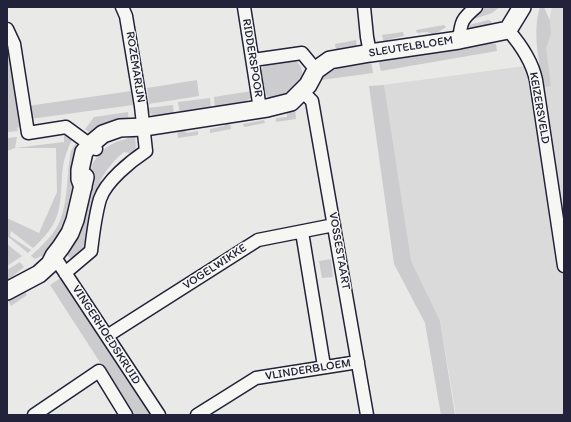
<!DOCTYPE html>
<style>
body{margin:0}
#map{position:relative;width:571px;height:422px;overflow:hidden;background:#e9e9e7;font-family:Itim,sans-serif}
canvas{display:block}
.frame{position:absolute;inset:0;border:8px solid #22223b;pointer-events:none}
</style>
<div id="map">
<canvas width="571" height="422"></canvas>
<div class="frame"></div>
</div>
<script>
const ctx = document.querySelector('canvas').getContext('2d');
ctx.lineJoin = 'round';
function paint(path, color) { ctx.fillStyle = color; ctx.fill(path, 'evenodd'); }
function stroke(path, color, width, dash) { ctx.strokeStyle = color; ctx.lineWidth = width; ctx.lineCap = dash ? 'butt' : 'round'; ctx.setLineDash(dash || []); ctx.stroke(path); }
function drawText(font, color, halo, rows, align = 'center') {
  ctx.font = font + ' Itim,sans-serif'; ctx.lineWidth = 3; ctx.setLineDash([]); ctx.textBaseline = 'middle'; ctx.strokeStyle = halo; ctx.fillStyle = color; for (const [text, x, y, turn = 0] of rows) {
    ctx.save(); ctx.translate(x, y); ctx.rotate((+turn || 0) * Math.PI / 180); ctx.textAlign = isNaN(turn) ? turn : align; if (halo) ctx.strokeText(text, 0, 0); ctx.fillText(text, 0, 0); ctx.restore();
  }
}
const built = new Path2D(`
 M552,7H564V415H456L440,321L410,263L383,85L540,64Z`);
const green = new Path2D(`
 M484,7H500L492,13L471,20Z
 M540,7H544L550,21L551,34L546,48L551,86L544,87C539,62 532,32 540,7Z
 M488,20L491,21L492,23L475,31L474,29L470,27L469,25Z
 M444,25L446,27L434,35L427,32L417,33L416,30Z
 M403,32L404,36L391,39L388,43L384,44L382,35Z
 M7,38L22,122L17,129L18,131L7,132Z
 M356,40L357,49L336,52L335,44Z
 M482,42L496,44L497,51L381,71L378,60Z
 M293,60C298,62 301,65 302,71C302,74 303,78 302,80C296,96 264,109 261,85C261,76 260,71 265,64Z
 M371,61L373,73L321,80C331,66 355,65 371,61Z
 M197,80L199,96L149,104L147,88Z
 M384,85L411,261L440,321L455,415H441L425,323L394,264L369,86Z
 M131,91L133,105L30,119L28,106Z
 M252,91V97L245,102V104L215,109L214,97Z
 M210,98L211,109L180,115L178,102Z
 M173,105L174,115C164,116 151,120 147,108Z
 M295,108L296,119L276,122V118L287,117V111Z
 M128,112L129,122L103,128L90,133L85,129L94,117Z
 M264,120L265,123L244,127L243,124Z
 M227,121H230L231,129L210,133V129L224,126Z
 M183,129L187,133L198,131V135L178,138L177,130Z
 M64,133L73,138C69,146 66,153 64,161C60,179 63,198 57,216C52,229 43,239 33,248L11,231L10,236L31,250L28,253L7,236V218L39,233L57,192L56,148H15L7,151V138L17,137L15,148L64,142Z
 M135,136L136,148L130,153L124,152C114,160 106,170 100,181L102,186L87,247C82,252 77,257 70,258L66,254L93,163C107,143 113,143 135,136Z
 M80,143L82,144L69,221L46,254L35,259L31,256C41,246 52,237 58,225C69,202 66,175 71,151L75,144L78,146Z
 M7,244L22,256L7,266Z
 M331,259L333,277L322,278L319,261Z
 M20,262L24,267L7,281V270Z
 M62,277L151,415H134L50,285Z
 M23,288L27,295L11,306L7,299Z`);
const street = new Path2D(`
 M244,7L260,109
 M364,7L367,37L370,53
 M7,29L14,44L28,133L66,127L96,149
 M508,30C521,45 532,61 536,80L564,266
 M459,40C461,21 462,19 476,7
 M253,60L302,53L316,70
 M302,91L312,101L367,415
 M302,232L324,366
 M54,256L159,415
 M65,273L91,251C93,234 95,216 100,199C106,181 131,161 146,151L141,106L126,16L122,7
 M107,336L258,240L334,225
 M34,415L99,371L126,415
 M197,415L256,378L358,362`);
const secondary = new Path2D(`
 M83,187L80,179V170L84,152L91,144L103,134L120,128L144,127L267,108L291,102L308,85L316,70L330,60L370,53L459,40L508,30L522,7
 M7,291L39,274L50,264L54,256L61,247L70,233L75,220L85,177`);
const streetNames = [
 ["SLEUTELBLOEM",411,47,-9],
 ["RIDDERSPOOR",252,58,81],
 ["ROZEMARIJN",135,67,81],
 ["KEIZERSVELD",539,108,80],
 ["VOSSESTAART",339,251,80],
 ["VOGELWIKKE",215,267,-33],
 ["VINGERHOEDSKRUID",106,335,57],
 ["VLINDERBLOEM",308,370,-9]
];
paint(built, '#dadada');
paint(green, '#ccccce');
stroke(street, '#22223b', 15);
stroke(secondary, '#22223b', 20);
stroke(street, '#f6f6f2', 12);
stroke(secondary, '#f6f6f2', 17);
drawText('12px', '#22223b', '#f6f6f2', streetNames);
</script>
